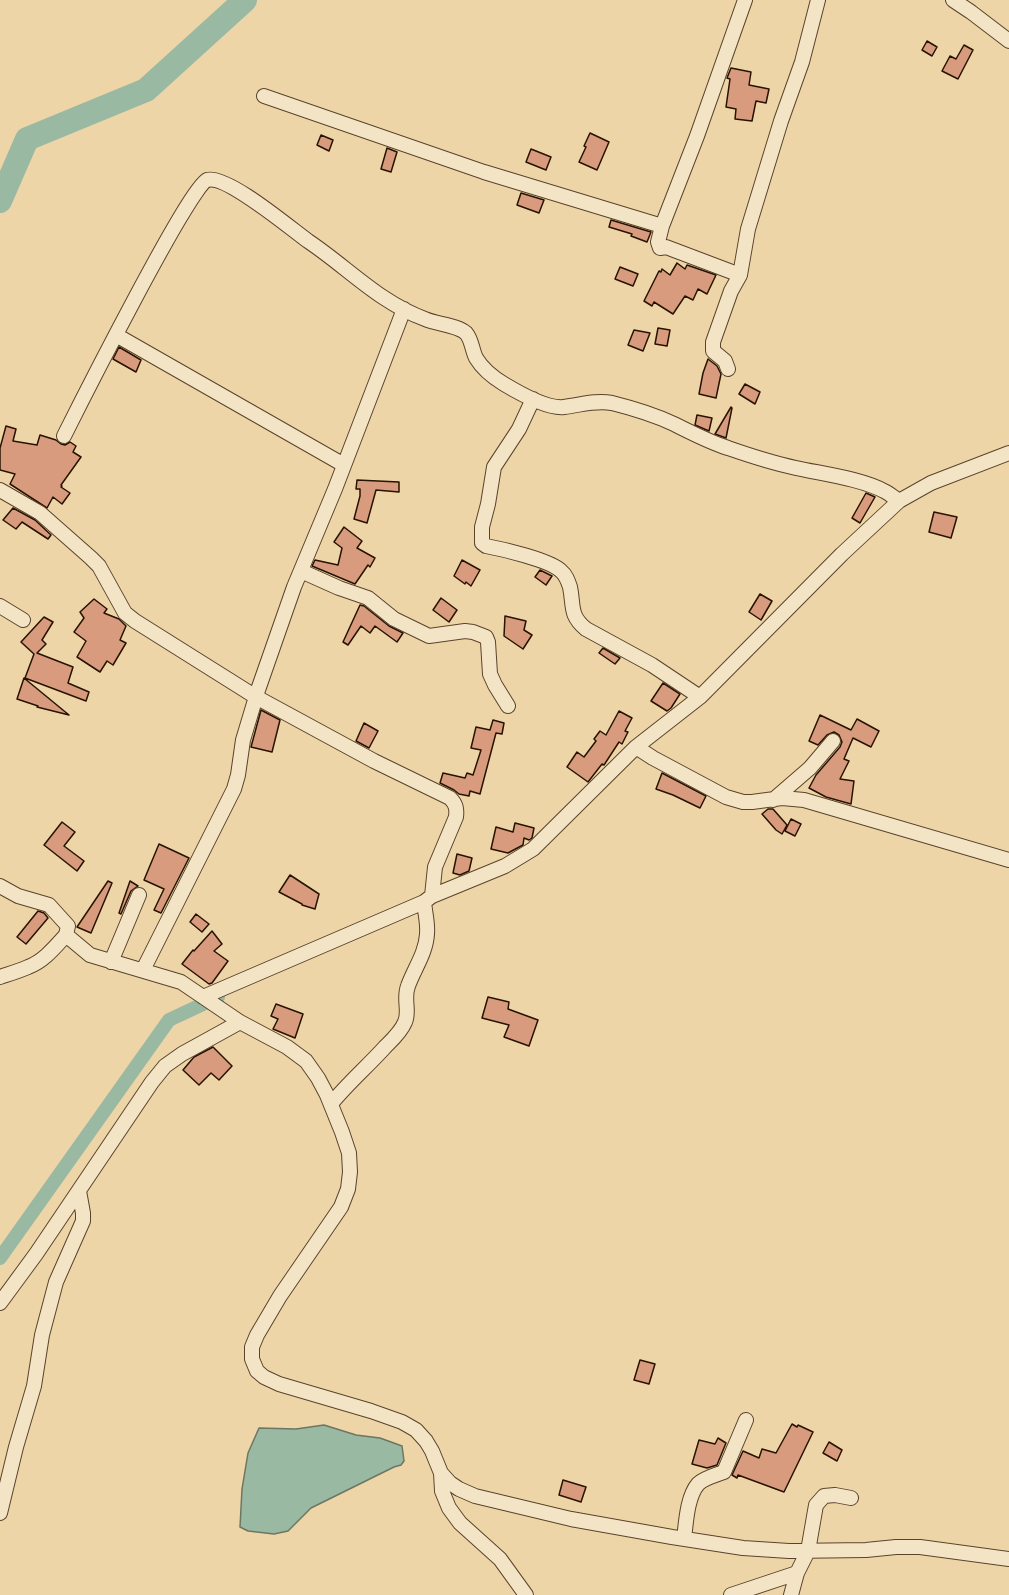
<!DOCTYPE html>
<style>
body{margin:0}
canvas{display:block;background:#eed5a7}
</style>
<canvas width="1009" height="1595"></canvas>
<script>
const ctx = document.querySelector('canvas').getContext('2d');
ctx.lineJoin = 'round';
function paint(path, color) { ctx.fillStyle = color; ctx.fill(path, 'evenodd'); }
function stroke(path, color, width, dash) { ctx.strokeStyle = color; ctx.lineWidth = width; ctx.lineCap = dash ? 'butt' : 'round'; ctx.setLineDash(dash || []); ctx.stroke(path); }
const water = new Path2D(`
 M324,1425L356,1435L380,1438L402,1446L404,1461L401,1465L394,1467L311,1508L288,1531L274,1534L248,1531L240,1527L242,1489L248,1453L259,1428L296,1429Z`);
const canal = new Path2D(`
 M0,1258L169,1020L218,997`);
const river = new Path2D(`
 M0,201L27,139L146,90L245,0`);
const building = new Path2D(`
 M927,41L937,47L932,56L922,50Z
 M964,45L973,50L958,79L942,71L950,56L956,59Z
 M731,68L751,72L749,85L769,89L766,103L756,101L752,121L735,119L736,109L726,107L730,79L727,78Z
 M590,133L609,142L597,170L579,162L586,147L584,146Z
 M321,135L333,140L329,151L317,145Z
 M387,148L397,152L391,172L381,169Z
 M531,149L551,157L546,170L526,162Z
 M521,193L544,200L539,213L517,205Z
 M611,220L651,232L647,242L631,236L632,234L609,227Z
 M677,263L685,269L687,265L716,275L707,294L698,289L693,300L685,296L673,314L654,302L652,306L644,301L659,271L661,272L662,269L670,275Z
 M620,267L638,274L633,286L615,279Z
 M658,328L670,330L667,346L655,344Z
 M634,330L650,333L643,351L628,345Z
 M119,347L141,360L136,372L113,359Z
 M708,359L717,366L721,374L716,398L699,394L703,373Z
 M745,384L760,392L755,404L739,394Z
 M731,407L732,408L726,438L715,434Z
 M697,415L712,418L709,431L695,425Z
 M6,426L16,429L13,441L37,445L40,435L56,440L61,444L65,445L70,442L76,446L73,452L81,457L61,485L62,486L61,487L70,493L62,504L53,497L47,508L10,484L15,474L0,470V448Z
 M357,480L399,482V492L376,490L367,523L354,519L360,496V489H356Z
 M866,493L875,497L860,523L852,518Z
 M13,508L35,520L51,535L48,539L22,522L16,529L3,520Z
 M934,512L957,517L951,538L929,532Z
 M344,527L362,541L357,548L375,558L370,567L368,565L355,584L312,566L315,560L338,565L342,548L334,542Z
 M462,560L480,570L471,586L466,582L465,584L454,576Z
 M540,570L552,576L546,585L535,577Z
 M760,594L772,601L761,620L749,612Z
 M441,598L457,610L449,622L433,610Z
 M94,599L107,609L104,613L119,619L126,626L120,640L126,643L113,665L107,661L100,672L77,657L86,641L74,632L84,618L80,612Z
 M360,605L364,606L389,626L403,633L397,642L375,626L370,633L361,626L348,645L343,642Z
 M505,616L526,621L524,630L532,635L523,649L504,636Z
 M44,617L53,622L42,640L46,644L37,653L73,667L68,683L89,692L86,701L25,678L34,654L21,642Z
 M603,648L620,658L615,664L599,653Z
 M24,678L69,715L37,707L38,706L17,699Z
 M663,683L680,694L671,708L667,711L651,701Z
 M261,710L280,720L272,752L251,747Z
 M619,711L632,718L625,731L628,732L622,744L619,742L604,765L602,764L588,782L567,767L577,752L584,757L596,741L594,739L600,731L606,735Z
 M820,715L851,730L857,719L879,731L871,747L853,738L844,759L849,761L840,779L854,781L851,804L826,797L809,788L816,775L840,747L842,742L839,735L834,732L827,735L818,745L809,741Z
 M493,720L504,723L502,734L496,733L480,794L470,791L469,796L459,794L454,790L440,783L443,773L465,778L467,773L473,775L481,750L471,748L476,727L490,730Z
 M364,723L378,731L369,748L356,741Z
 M662,773L706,796L700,808L673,795L656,789Z
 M768,809H773L787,825L782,834L776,830L762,814Z
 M791,819L801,824L795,836L785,831Z
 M62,822L75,832L64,846L84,861L77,871L44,845Z
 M515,823L534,828L532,838L529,840L524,838L523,845L508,853L491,849L496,827L513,832Z
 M159,844L189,858L161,913L154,910L164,889L144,880Z
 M457,854L472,858L469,871L460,875L453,873Z
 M290,875L319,894L315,909L302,905V904L279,892Z
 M108,881L112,883L91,933L77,927Z
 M130,881L138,886L131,891L121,914L119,913Z
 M38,911L44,913L48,918L26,944L17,937Z
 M196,914L209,924L202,932L190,922Z
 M212,931L222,944L214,951L228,961L212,983L209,984L182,964L193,950L194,951Z
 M488,997L509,1002L508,1009L538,1020L529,1046L504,1037L509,1025L482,1018Z
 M276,1004L303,1014L295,1038L273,1029L278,1019L271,1016Z
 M213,1047L232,1066L219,1080L211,1073L199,1085L183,1070L194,1057Z
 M640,1360L655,1364L649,1384L634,1380Z
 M792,1424L797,1427L798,1425L813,1432L784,1492L738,1475L737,1478L732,1475L743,1451L759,1458L762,1449L776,1453Z
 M718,1438L726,1443L717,1465L707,1468L692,1464L699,1440L715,1444Z
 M829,1442L842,1450L837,1461L823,1453Z
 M563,1480L586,1487L581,1502L559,1495Z`);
const minor = new Path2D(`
 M953,0L971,12L1009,41
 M264,96L484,172L662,226
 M740,275L666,247L660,248L658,242L662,226L697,136L745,0
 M116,335L344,465
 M728,369L725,361L713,351V342L731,291L740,275L748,229L781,121L802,62L818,0
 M533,399L519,429L494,467L488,504L482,527V543L486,546C502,549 550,560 561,571C566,575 568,581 570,587C574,606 569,615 586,629L652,665L700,697
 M64,436C80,404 190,186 207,180C226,174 290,228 308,241C347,267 380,303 425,319C436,324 457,325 466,333C472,340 472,350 476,358C482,368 494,378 504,384C519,393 547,409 564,407C581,405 595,400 612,403C632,408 655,415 674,424C692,433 709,442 728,448C751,456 773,463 796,468C823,474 863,479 886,492C890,494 894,498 899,501
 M0,490L40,513L91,558L99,566L125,613L135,621L256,697L374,761L450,798C456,804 457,809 456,817L435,867L432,896
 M301,571L339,588L368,598L394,619L429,636L465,631L473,632L486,637L488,642L490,674L495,685L508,706
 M0,606L23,620
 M636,747L653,758L726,797L743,802H752L782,798L804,800L1009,860
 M773,800L810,768L833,741
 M0,886L18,896L49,905L68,926L66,935L90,955L181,982L240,1022L287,1047L306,1061L318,1078L327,1095L342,1132L349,1153L350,1172L348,1189L341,1207L280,1296L257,1335L252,1347V1359L257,1371L264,1377L279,1384L371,1411L402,1422L416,1430L426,1441L432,1451L441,1473L450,1483L459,1489L475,1496L571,1519L672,1537L743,1548L789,1551L866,1550L896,1547H920L1009,1559
 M111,962L139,895
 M143,970L234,789L238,775L243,740L258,690L294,587L335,489L404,309
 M0,977C9,974 19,971 28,967C44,961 55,947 66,935
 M203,997L424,902L432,896L505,866L533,849L636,747L700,697L842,554L899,501L931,483L1009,453
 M331,1104C347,1084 367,1067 385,1047C392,1040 401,1032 405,1022C410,1011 403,999 408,986C414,969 426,953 427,934C428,923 425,913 424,902
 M0,1303L36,1254L152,1082L165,1066L182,1054L240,1022
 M441,1473L442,1491L449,1508L460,1523L500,1559L526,1595
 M0,1513L16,1447L34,1386L42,1335L56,1282L83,1221V1213L79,1191
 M684,1539C686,1523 687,1497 698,1484C704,1478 716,1475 724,1472L746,1420
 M731,1595L797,1573
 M791,1595L797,1573L808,1551L816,1505L824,1496L835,1495L851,1498`);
paint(water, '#9ab9a3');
stroke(water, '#6c7763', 1.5);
stroke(canal, '#9ab9a3', 14);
stroke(river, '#9ab9a3', 24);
paint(building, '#d99b7e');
stroke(building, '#271302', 1.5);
stroke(minor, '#59442b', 16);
stroke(minor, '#f4e4c6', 14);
</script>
